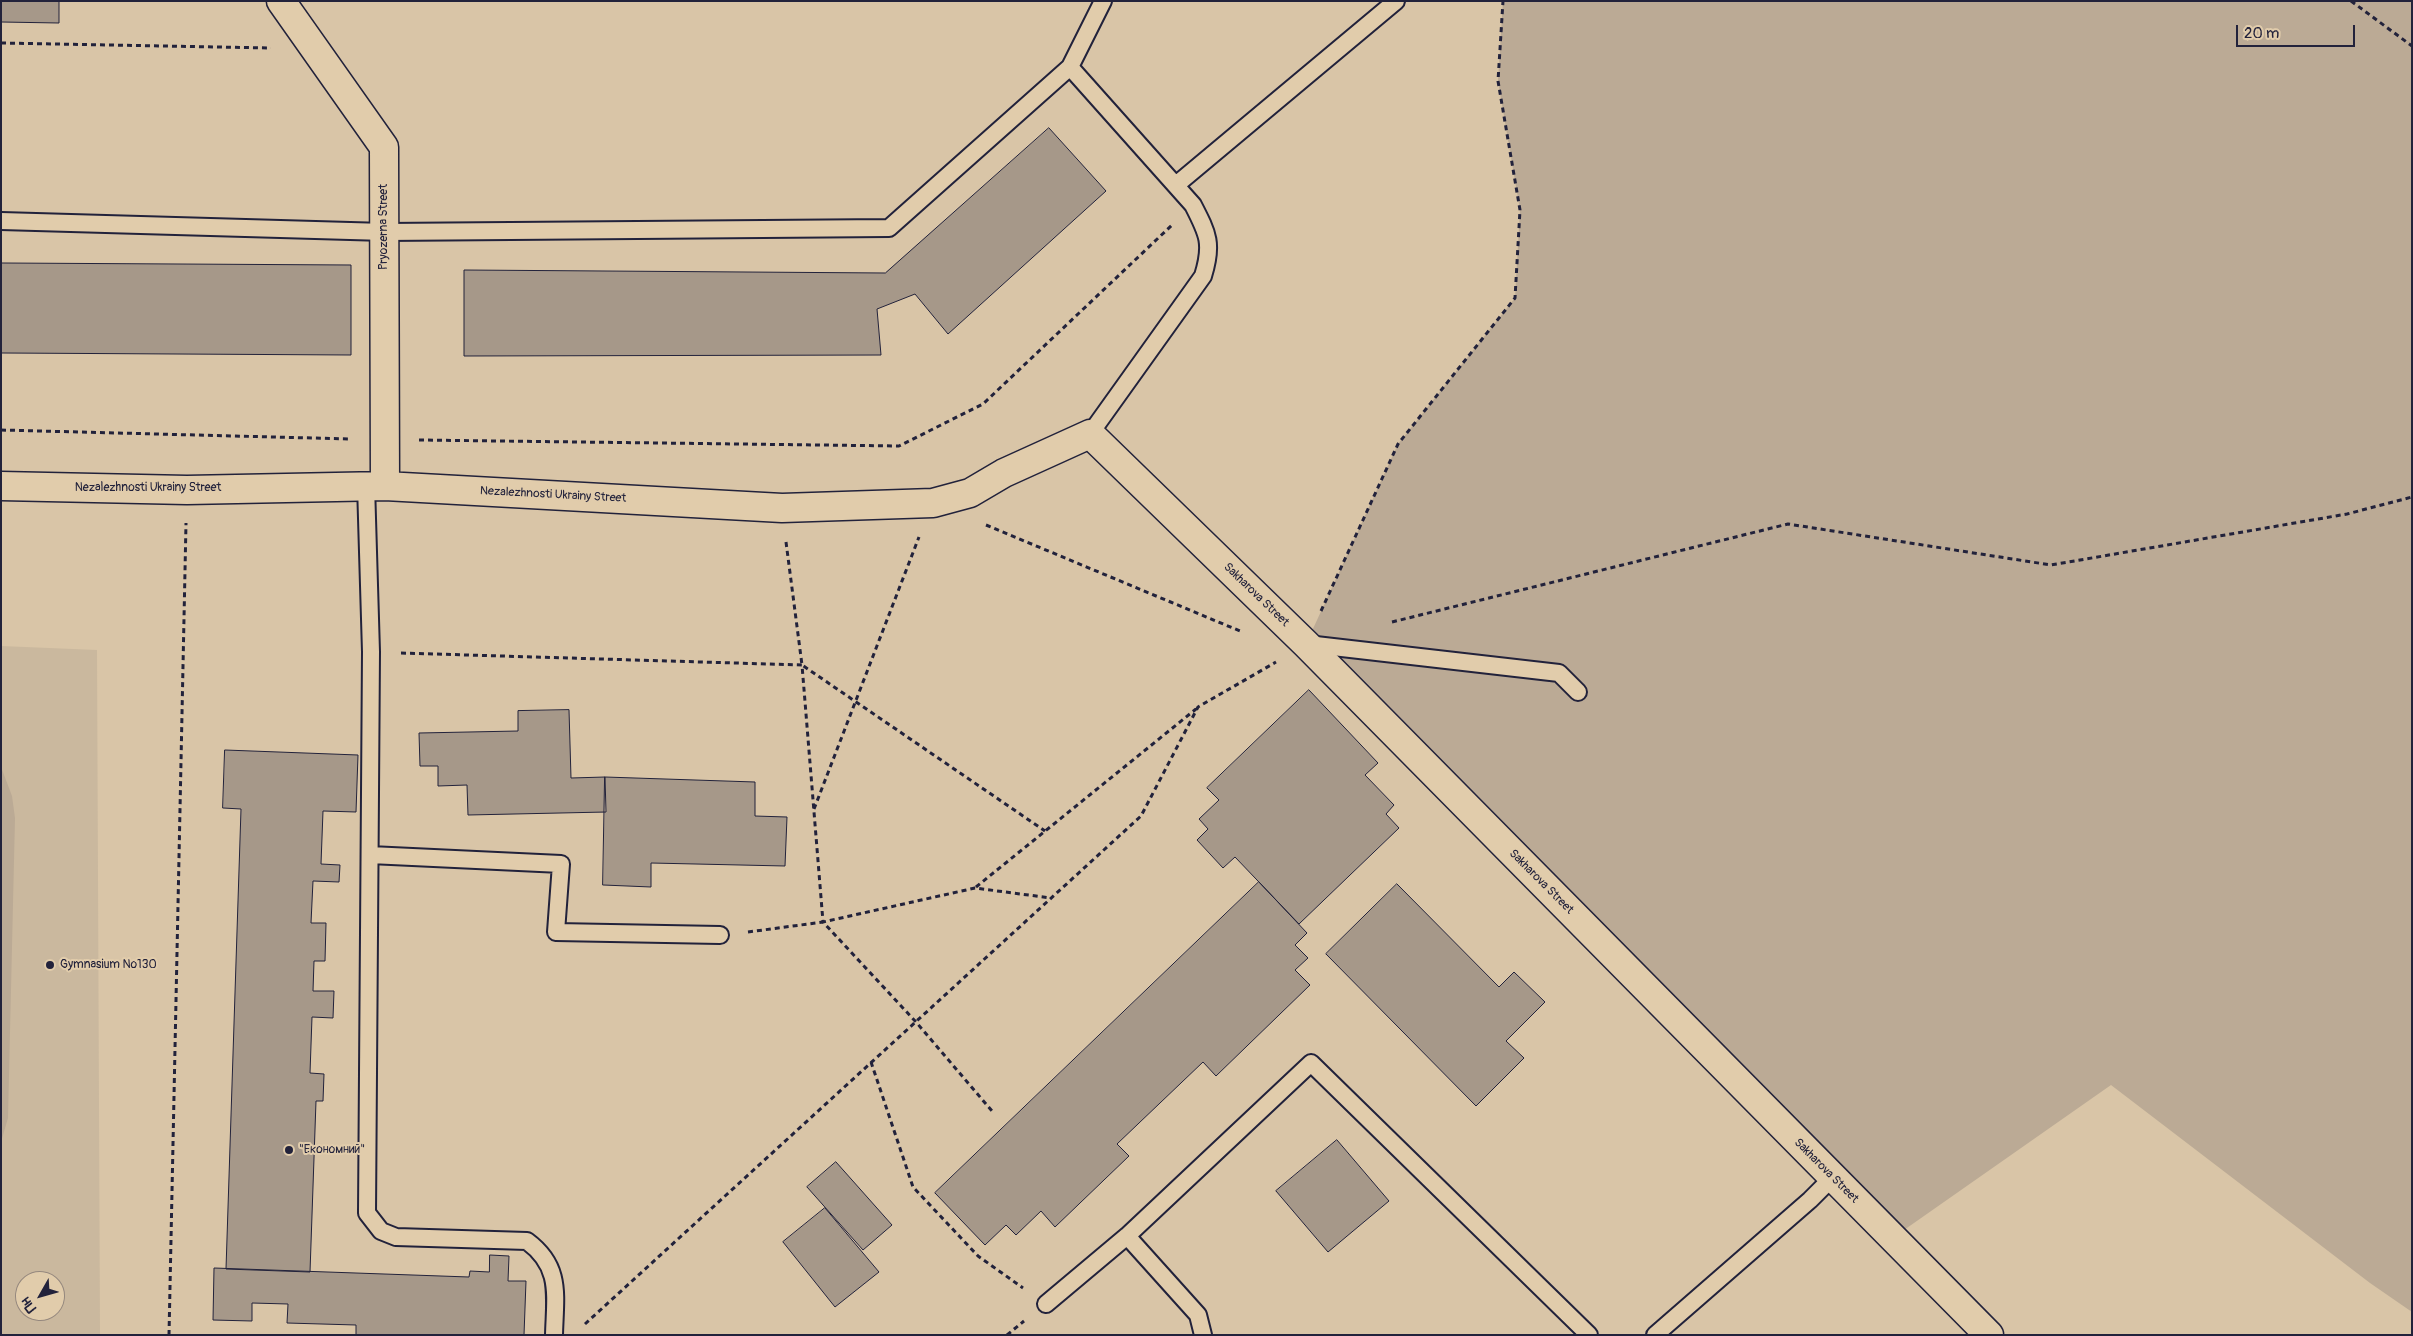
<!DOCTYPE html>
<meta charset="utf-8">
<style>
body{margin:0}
#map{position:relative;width:2413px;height:1336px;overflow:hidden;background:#d9c5a7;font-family:Pangolin,sans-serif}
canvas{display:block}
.frame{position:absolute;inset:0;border:2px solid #22223b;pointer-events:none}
.north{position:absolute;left:15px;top:1271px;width:50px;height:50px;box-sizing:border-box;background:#e1ccab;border:1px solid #95887e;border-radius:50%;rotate:232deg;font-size:14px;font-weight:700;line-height:20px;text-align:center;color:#22223b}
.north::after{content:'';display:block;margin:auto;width:18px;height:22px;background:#22223b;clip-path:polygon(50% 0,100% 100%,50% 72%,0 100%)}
.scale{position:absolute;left:2236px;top:25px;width:119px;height:22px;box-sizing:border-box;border:2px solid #22223b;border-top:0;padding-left:6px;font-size:15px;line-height:18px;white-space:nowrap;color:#22223b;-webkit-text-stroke:4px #e1ccab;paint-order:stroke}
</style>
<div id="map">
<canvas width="2413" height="1336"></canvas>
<div class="frame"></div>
<div class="north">Пн</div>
<div class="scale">20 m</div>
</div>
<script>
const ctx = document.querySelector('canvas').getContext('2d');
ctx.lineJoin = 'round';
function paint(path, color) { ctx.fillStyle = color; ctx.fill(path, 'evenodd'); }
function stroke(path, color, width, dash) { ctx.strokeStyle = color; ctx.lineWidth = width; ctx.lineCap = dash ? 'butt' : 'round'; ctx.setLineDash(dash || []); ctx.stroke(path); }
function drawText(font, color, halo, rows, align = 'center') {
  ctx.font = font + ' Pangolin,sans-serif'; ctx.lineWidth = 4; ctx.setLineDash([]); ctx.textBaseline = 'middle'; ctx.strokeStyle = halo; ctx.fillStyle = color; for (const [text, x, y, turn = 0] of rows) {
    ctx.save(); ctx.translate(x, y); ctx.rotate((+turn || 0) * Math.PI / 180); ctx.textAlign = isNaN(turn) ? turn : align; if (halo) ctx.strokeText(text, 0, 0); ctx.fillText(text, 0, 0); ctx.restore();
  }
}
const built = new Path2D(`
 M1,646L97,650L100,1335H1ZM25,1281H55V1311H25Z`);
const green = new Path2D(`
 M1503,1H2412V1312L2370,1283L2111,1085L1894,1237L1306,644L1398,444L1515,298L1520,210L1498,81Z
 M1,767L12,796L15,818L8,1118L1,1142Z`);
const building = new Path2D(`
 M1,1H59V23L1,22Z
 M1049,128L1106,191L948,334L915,294L877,309L881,355L464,356V270L885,273Z
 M1,263L351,265V355L1,353Z
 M1309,690L1378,763L1365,775L1394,805L1386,814L1399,828L1299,924L1235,857L1223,868L1197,840L1208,829L1199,819L1219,800L1207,788Z
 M569,710L571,778L605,777L606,812L468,815L467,785L438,786V766H420L419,733L518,731V711Z
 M225,750L358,755L356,812L323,811L321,864L340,865L339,882L313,881L311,923H326L325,961H314L313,991H334L333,1018L312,1017L310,1073L324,1074L323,1101H316L310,1272L226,1269L241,809L223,808Z
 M605,777L755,782V816L787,817L785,866L651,863V887L603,885Z
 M1259,882L1307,933L1295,945L1308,958L1295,970L1310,985L1216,1076L1203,1062L1117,1144L1129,1156L1055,1227L1041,1211L1016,1235L1006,1225L985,1245L935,1193Z
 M1397,884L1499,987L1514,972L1545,1002L1506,1041L1524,1058L1476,1106L1326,954Z
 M1337,1140L1389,1201L1328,1252L1276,1191Z
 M836,1162L892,1225L863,1250L807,1187Z
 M825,1208L879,1272L835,1307L783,1242Z
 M490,1255L509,1256L508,1281H526L524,1335H356V1325L287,1323L288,1304L252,1303V1321L213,1320L214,1268L469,1277L470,1271L489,1272Z`);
const path = new Path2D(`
 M2351,1L2412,46
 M1,43L271,48
 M1,430L351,439
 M419,440L899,446L983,404L1172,225
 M986,525L1240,631
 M786,542L802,665L1045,831
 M1321,611L1398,444L1515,298L1520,210L1498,81L1503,1
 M1392,622L1788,524L2051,565L2347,514L2412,497
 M401,653L802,665L823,922L975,888L1051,898
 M814,809L919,537
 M976,887L1196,709
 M748,932L823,922L916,1022L992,1111
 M871,1062L913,1187L978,1256L1023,1288
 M585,1324L1141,816L1198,707L1276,662
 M169,1335L186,523
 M1007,1335L1024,1321`);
const lane = new Path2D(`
 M1070,67L1103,1
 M1176,185L1396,1
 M1,221L385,232L889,228L1070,67L1193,205C1208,234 1213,244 1203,276L1090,434
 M366,485L371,652L367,1213L381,1231L396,1237L527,1241C562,1267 555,1295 554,1335
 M1307,644L1559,673L1578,692
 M370,855L561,864L556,932L720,935
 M1127,1236L1198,1315L1203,1335
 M1046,1304L1127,1236L1311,1063L1589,1335
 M1655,1335L1810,1200L1832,1178`);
const street = new Path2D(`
 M281,1L384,147L385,486
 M1,486L187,490L385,486L782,508L933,503L970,493L1004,473L1090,434L1306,644L1989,1335`);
const markers = [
 [50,965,5,"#22223b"],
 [289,1150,5,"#22223b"]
];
const streetNames = [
 ["Pryozerna Street",384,227,-90],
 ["Nezalezhnosti Ukrainy Street",148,488],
 ["Nezalezhnosti Ukrainy Street",553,495,3],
 ["Sakharova Street",1256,595,44],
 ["Sakharova Street",1541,882,45],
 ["Sakharova Street",1826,1171,45]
];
const poiNames = [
 ["Gymnasium №130",60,965],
 ["\"Економний\"",299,1150]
];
paint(built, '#cab89e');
paint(green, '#bbaa95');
paint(building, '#a69889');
stroke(building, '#22223b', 1);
stroke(lane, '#22223b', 20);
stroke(street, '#22223b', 31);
stroke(path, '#22223b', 3, [5, 4]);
stroke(lane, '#e1ccab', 16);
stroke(street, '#e1ccab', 28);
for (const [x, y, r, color] of markers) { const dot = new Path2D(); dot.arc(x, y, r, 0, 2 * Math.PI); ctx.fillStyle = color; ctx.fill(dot); stroke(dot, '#e1ccab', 2); }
drawText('12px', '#22223b', '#e1ccab', streetNames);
drawText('12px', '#22223b', '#e1ccab', poiNames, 'left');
</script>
